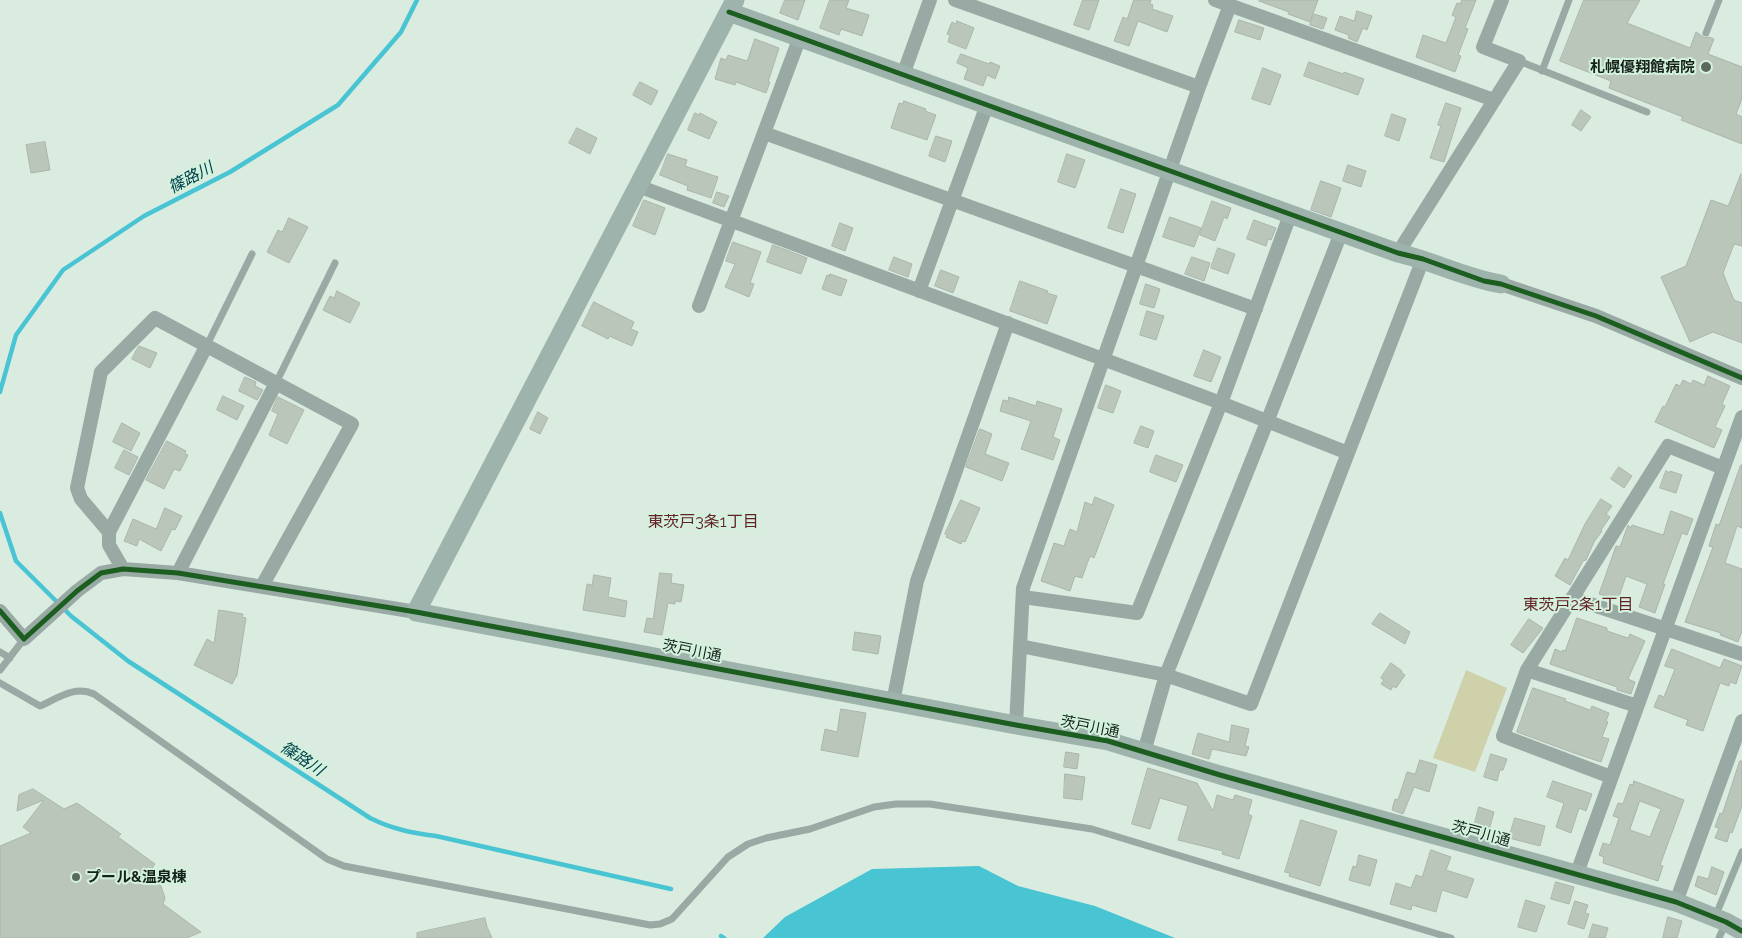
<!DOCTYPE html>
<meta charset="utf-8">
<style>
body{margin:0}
canvas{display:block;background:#daebe0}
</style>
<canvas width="1742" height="938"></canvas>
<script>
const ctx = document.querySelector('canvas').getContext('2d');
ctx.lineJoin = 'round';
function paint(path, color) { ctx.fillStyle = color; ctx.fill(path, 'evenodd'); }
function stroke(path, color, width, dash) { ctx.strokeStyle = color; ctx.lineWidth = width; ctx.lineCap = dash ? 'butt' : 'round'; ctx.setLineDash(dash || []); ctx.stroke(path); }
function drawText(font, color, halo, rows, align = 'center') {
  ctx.font = font + ' Raleway,"Noto Sans JP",sans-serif'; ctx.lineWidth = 4; ctx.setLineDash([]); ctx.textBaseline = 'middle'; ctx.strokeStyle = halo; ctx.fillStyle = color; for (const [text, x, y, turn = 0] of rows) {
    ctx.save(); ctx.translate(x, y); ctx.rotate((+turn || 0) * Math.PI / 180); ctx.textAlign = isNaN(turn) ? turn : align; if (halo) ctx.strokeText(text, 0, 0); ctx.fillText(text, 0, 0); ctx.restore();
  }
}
const green = new Path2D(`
 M1466,670L1507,688L1475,772L1433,758Z`);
const water = new Path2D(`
 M979,866L1018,886L1095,906L1175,938H763L785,917L872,869Z`);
const stream = new Path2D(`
 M0,392L16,335L63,270L144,216L230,172L338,105L401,32L417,0
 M0,513L16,561L71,616L128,661L370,818C392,829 412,833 436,836L671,889
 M721,936L724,938`);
const building = new Path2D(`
 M785,0H805L798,20L780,13Z
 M830,0H849L846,8L869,15L862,36L841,29L839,35L820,28Z
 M1083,0H1099L1089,30L1074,25Z
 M1134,0H1151L1150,4L1153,5L1152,9L1173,16L1167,32L1138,21L1129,46L1114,41L1123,17L1127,19Z
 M1260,0H1318L1310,22L1288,14L1289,12L1259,1Z
 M1462,0H1476L1465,28L1468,29L1458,55L1461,56L1455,72L1416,57L1423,35L1446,43L1456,17L1452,15L1457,3L1460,4Z
 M1584,0H1640L1627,23L1690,48L1696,32L1705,38L1709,37L1714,39L1708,54L1742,67V99L1736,114L1742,117V144L1681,120L1683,117L1609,88L1611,81L1560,61Z
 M1357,11L1372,16L1367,30L1363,28L1357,42L1348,38L1349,35L1335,30L1340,16L1354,21Z
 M1314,14L1327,18L1323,29L1310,25Z
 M1239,20L1264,28L1260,40L1235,32Z
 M957,21L974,28L966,49L948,42L950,35L947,34L952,22L956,24Z
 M755,39L779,48L768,82H770L766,93L736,82L735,85L715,79L721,58L726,60L728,55L747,61Z
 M961,54L989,64L990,62L1000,66L995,79L987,75L983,86L964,79L968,68L957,63Z
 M1309,62L1343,74L1344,72L1364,79L1358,95L1304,76Z
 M1263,68L1281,75L1270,105L1252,99Z
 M640,82L658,91L651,105L633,95Z
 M904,101L926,109L925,111L936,115L927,140L891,128L899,103L903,104Z
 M1446,103L1461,108L1444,162L1430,158L1441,126L1438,125Z
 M1581,110L1591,117L1581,131L1572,125Z
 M695,113L699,115L700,113L717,122L709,139L688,130Z
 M1392,114L1406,119L1399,141L1385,136Z
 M577,128L597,138L590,154L569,143Z
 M936,136L952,141L945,162L929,156Z
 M45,142L50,170L31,173L26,145Z
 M668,154L687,160L685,166L718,177L711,198L687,190L688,186L660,175Z
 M1067,154L1085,160L1075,188L1058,182Z
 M1348,165L1366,171L1361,187L1343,181Z
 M1741,174L1742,246L1734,244L1723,273L1734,300L1742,303V343L1713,332L1690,342L1661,277L1686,266L1711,200L1728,206Z
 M1321,181L1341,188L1331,217L1311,210Z
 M1121,189L1136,194L1123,233L1108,228Z
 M717,192L729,196L724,207L713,203Z
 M644,200L665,208L655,235L633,226Z
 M1212,201L1231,208L1227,219L1224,217L1215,241L1200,235Z
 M1170,217L1201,228L1194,247L1163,237Z
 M289,218L308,227L289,263L267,252L278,230L282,232Z
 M1254,220L1276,228L1271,240L1268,239L1266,246L1247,239Z
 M840,223L853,228L845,251L832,246Z
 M733,242L761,252L750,283L754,284L749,297L725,287L735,264L726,261Z
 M773,245L807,258L801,274L767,262Z
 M1218,248L1235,254L1228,274L1211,268Z
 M894,257L912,264L908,277L889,270Z
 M1192,257L1210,263L1204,281L1185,274Z
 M941,270L959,277L953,293L935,286Z
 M830,274L847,280L841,296L822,289L827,275L829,276Z
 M1020,281L1048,291L1047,293L1057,296L1047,324L1010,311Z
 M1146,284L1160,289L1154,308L1140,304Z
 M337,291L360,303L350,323L323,310L330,296L334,298Z
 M594,302L634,322L631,329L638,332L632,346L609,336L608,339L582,326Z
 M1147,311L1164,316L1156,340L1140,335Z
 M139,346L157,353L150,368L132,359Z
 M1204,350L1221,357L1211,382L1194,376Z
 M1708,376L1730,386L1722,404L1725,406L1715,427L1722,430L1714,448L1655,422L1663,406L1665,407L1676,384L1680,386L1683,380L1691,384L1693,380L1704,385Z
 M245,377L256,382L255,386L263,390L257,400L239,391Z
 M1106,385L1121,391L1113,413L1098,408Z
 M223,396L244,406L237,420L217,410Z
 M278,397L304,410L287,444L269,435L278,414L272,411Z
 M1009,397L1036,406L1037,401L1062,409L1053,437L1060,440L1053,460L1021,449L1031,421L1000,411L1003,400L1008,401Z
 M538,412L548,418L540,434L530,429Z
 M122,423L140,433L131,451L113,442Z
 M1141,426L1154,431L1148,448L1134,443Z
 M980,429L992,434L985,454L1009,463L1002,481L966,467Z
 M167,441L186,451L185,454L188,455L180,471L174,469L164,489L146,480Z
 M124,450L138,457L129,475L115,468Z
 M1156,455L1183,465L1176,482L1150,472Z
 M1741,465H1742V528L1737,526L1725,563L1742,569V631L1738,642L1720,635L1721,633L1685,622L1713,547L1709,546L1716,524L1719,525Z
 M1619,467L1632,476L1624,488L1611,479Z
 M1666,471L1670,473V471L1682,475L1676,493L1660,488Z
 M1095,497L1114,505L1094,558L1090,556L1082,578L1075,576L1070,591L1041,581L1054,543L1064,546L1070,529L1077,532L1085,502L1092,505Z
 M1601,499L1612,506L1606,514L1610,517L1601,530L1602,531L1594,542L1586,560L1583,561L1570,585L1555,576L1565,558L1568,560L1585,524Z
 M961,500L980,508L965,542L962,541L961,544L946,537L947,535L945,534Z
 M165,508L182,516L175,530L172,529L161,551L139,539L137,546L124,541L133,519L156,529Z
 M1671,511L1693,519L1687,535L1682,533L1663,584H1665L1655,613L1639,607L1647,584L1626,576L1618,600L1599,594L1616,546L1620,547L1628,525L1631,528L1632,525L1663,535Z
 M660,573L672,574L671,583L684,585L681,602L675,601V604L668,603L662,635L644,632L647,618L653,619Z
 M594,575L611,578L608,597L627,601L625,617L583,610L587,584L592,585Z
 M219,610L243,614L242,617L246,618L237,675L232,684L194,665L207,639L214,643Z
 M1380,613L1410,632L1405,644L1372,624Z
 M1577,618L1607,628V631L1628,638L1630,634L1645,641L1628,679L1635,682L1631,694L1617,690V687L1550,664L1555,649L1562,652L1563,650L1565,651Z
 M1529,619L1543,628L1523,653L1511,645Z
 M855,632L881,636L878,654L853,650Z
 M1672,649L1720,668L1724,659L1742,666L1736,684L1730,682L1729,686L1720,683L1703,731L1686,725L1688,720L1654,707L1659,695L1664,697L1675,669L1665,666Z
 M1391,663L1402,671L1401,672L1405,675L1396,688L1393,686L1391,690L1381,684L1384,680L1381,678Z
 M1533,688L1566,699L1565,701L1590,710L1592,706L1609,713L1606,721L1608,722L1602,737L1609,739L1601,762L1574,753L1517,732Z
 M841,709L866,713L858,757L821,750L825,729L837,732Z
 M1232,725L1249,729L1245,746L1249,747L1246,756L1212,749L1209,759L1192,754L1198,733L1229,742Z
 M1066,752L1079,754L1077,769L1064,767Z
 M1491,754L1507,759L1503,770H1500L1497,781L1484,777Z
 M1420,760L1437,765L1429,792L1414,787L1403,814L1392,810L1395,799L1398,800L1407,772L1415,774Z
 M1740,761H1742V806L1732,833L1730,832L1727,842L1715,838L1719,828L1715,827L1720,813L1722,814Z
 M1148,768L1197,783L1213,811L1217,795L1233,800L1235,795L1252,800L1248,814L1252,816L1239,859L1222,854L1223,851L1178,840L1188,806L1160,798L1150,829L1132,824Z
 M1065,774L1085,777L1082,800L1064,798Z
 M1553,781L1592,794L1586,811L1579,808L1571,833L1556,827L1564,803L1547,797Z
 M1634,781L1684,800L1660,865L1663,866L1658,881L1603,863L1604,857L1599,855L1603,843L1610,845L1619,818L1613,816L1618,803L1623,804L1630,784L1633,785ZM1640,801L1661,809L1650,837L1630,830Z
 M33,789L64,809L77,803L121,834L118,837L155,864L148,874L161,886L165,898L163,904L201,932L187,938H0V846L31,833L23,827L44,800L17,811L19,795Z
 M1479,807L1494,812L1488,834L1484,833L1483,837L1472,834Z
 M1515,818L1545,826L1540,846L1509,838Z
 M1301,820L1337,831L1320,886L1289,876L1290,873L1285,872Z
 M1431,850L1451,857L1446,870L1474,879L1467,898L1442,890L1436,912L1412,905L1411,910L1390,904L1396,883L1411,888L1416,875L1422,877Z
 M1359,855L1377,860L1370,886L1349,880L1353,866L1356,867Z
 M1712,867L1724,872L1716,895L1695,886L1698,876L1708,879Z
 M1556,882L1574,887L1569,904L1551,899Z
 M1526,900L1545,906L1536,932L1518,927Z
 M1575,901L1588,905L1585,913L1589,914L1584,929L1568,924Z
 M1668,917L1682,921L1677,938H1663Z
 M485,918L487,927L492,938H417V933Z
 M1593,924L1608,928L1605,938H1589Z`);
const lane = new Path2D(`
 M1706,33L1719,0
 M1519,61L1647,112
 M1542,71L1569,0
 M207,345L252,254
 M276,383L335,263
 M0,652L10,658
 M0,670L24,639
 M0,683L40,706C58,698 75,685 94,694L327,859L344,866L650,925L660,924L672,919L728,857L748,844L766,838L810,829L874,807L896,804H930L1092,829L1451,938
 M1715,917L1742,852
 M1719,938L1726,922`);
const street = new Path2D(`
 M955,0L1199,87
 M1215,0L1494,100
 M903,75L930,0
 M764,133L1256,309
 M638,186L1221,403L1348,453
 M1398,253L1519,61L1483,47L1502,0
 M1501,284L1596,316L1742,378
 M919,291L987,105
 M699,306L800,37
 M109,532L81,499L77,488L101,372L155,318L276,383L178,573
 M123,569L109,545V532L207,345
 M262,586L352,424L276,383
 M1023,597L1137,613L1221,403L1290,215
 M1572,598L1742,654
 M0,611L24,639L77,591L101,573L123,569L178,573L416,612
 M1020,646L1166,675L1251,704L1423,259
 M1527,670L1637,706
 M893,702L917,581L1008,323
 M1016,725L1023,588L1199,87L1230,5
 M1144,752L1166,675L1267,422L1341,233
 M1611,777L1503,736L1527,670L1668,446L1723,468
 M1577,873L1742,417
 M1676,902L1742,721`);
const secondary = new Path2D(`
 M735,0L416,612L1016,725L1108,741L1220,775L1676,902L1726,922L1742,931
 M729,12L1398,253C1433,261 1465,278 1501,284`);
const cycleway = new Path2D(`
 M729,12L1398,253L1423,259L1484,281L1501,284L1596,316L1742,378
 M0,611L24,639L77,591L101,573L123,569L178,573L416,612L1016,725L1108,741L1220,775L1676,902L1726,922L1742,931`);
const markers = [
 [1706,67,6,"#5b6860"],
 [76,877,5,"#5b6860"]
];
const poiNames = [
 ["札幌優翔館病院",1695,67],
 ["プール&温泉棟",86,877,"left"]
];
const streetNames = [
 ["茨戸川通",692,651,11],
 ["茨戸川通",1090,727,11],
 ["茨戸川通",1481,834,15]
];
const waterNames = [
 ["篠路川",191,178,-28],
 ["篠路川",302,759,33]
];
const neighbourhoodNames = [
 ["東茨戸3条1丁目",703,522],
 ["東茨戸2条1丁目",1578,605]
];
paint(green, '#cfd1aa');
paint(water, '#48c4d3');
stroke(stream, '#48c4d3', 4.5);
paint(building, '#bbc6bb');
stroke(building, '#abb5ab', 1);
stroke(lane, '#99aaa5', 7);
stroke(street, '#99aaa5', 14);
stroke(secondary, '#9eb3ac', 19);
stroke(cycleway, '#1b5e20', 5);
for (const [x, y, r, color] of markers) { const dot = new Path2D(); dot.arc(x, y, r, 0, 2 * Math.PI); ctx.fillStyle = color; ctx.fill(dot); stroke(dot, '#d3f2de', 2); }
drawText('bold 15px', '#17221b', '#d3f2de', poiNames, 'right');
drawText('15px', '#17221b', '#d3f2de', streetNames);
drawText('italic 16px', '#00414b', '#d3f2de', waterNames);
drawText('16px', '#651f27', '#d3f2de', neighbourhoodNames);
</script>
